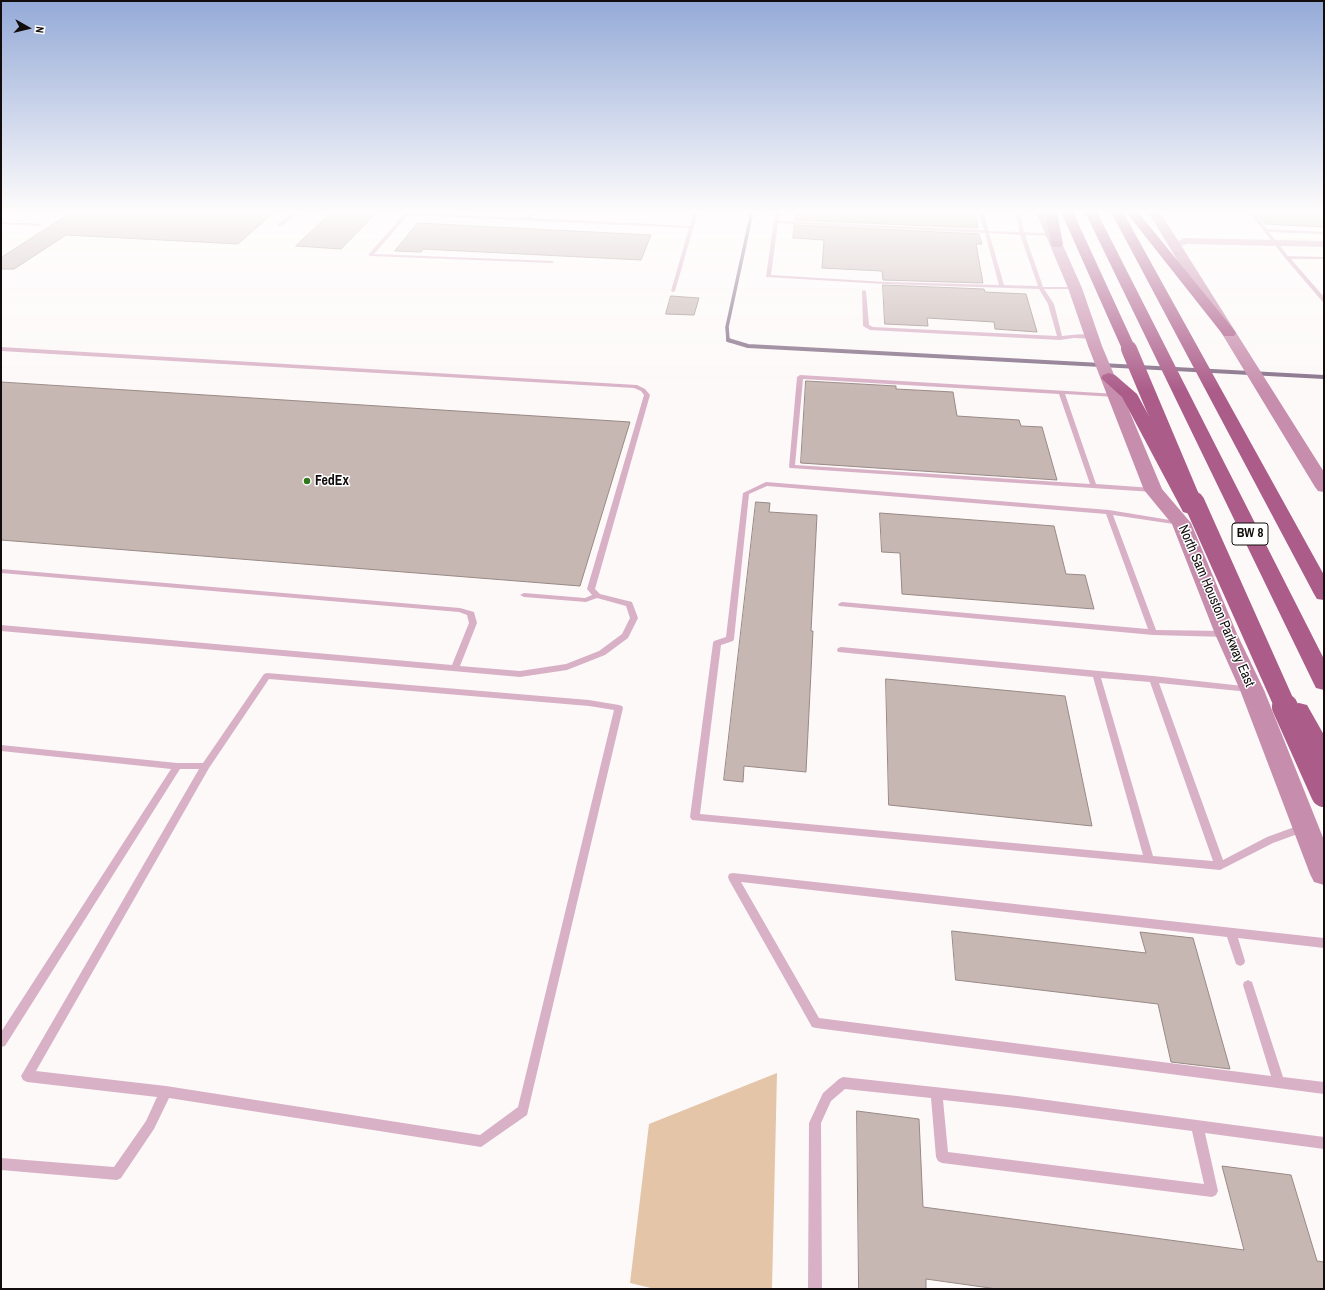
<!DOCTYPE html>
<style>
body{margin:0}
#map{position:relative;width:1325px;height:1290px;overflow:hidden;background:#fdf9f9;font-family:"Archivo Narrow",sans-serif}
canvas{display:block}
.frame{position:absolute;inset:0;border:2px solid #120c0c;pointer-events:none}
.north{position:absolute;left:8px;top:8px;width:40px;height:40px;-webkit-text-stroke:3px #fff;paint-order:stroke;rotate:98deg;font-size:11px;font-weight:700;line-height:16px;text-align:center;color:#120c0c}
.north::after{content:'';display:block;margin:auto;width:14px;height:18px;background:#120c0c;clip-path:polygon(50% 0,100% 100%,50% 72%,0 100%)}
</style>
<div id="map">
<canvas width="1325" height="1290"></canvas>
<div class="frame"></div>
<div class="north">N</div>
</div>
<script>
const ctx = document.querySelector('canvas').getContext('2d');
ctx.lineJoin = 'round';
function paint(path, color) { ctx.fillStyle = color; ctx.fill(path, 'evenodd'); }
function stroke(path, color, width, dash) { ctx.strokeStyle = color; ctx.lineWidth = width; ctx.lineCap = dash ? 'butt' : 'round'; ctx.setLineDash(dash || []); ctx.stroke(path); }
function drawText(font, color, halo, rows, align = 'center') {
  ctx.font = font + ' "Archivo Narrow",sans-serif'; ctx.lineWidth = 3; ctx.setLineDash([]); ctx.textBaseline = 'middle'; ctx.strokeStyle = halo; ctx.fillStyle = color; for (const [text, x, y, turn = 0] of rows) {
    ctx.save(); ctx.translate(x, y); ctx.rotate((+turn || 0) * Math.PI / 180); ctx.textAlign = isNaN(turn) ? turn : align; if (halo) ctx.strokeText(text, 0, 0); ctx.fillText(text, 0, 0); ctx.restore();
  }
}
const green = new Path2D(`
 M777,1073L772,1289H655L630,1283L649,1124Z`);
const streamFar1 = new Path2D(`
 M731,341L728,340L727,327L752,212`);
const stream = new Path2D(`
 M728,340L748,346L1324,377`);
const building = new Path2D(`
 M72,212H231L272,214L238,244L66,235L14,269H1V258Z
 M797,212H886L975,215L978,228L795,220Z
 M1257,212H1324V227L1265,224L1257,214Z
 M331,213L374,215L341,249L296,246Z
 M418,223L651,235L641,260L423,249L421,252L395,251Z
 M795,225L979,234L982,244H976L983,283L883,280L882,271L822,268L824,240L793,238Z
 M883,285L984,289L985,292L1026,294L1037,332L995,329L994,322L927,318L928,326L885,324Z
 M671,296L699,298L694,315L666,314Z
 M806,381L896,386V389L953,392L957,416L1019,420L1021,426L1042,427L1057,480L801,463Z
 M1,382L630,422L580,586L1,540Z
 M756,502L770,503L769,512L817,515L811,631H813L806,772L744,766L743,782L724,780Z
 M880,513L1054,526L1066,574L1085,575L1094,609L902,594L900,553L882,552Z
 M886,679L1065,696L1092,826L889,805Z
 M952,931L1146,953L1140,932L1193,938L1230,1069L1171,1062L1158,1004L956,980Z
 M857,1111L919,1119L923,1207L1244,1250L1222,1166L1291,1175L1317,1261L1324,1262V1289H997L926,1279V1289H859Z`);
const service = new Path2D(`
 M293,212H297L282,226H278V224Z
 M530,212H534L530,218L690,226L694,212H698L675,291L673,292L671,291L689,228L408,215L374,254L552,261L554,262L552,263L370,256L368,255L405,213L526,218Z
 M775,212H779L778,221L984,230L979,212H983L989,231L1019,232L1016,212H1020L1024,232L1052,234L1054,235L1052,236L1025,235L1043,287H1075L1077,288L1075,289H1044L1054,304L1062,336C1072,335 1086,332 1095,337L1092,339L1074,338L1060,340L870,330L863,326L862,291L864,290L866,291L869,325L873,327L1057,336L1048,304L1039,289L885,284L766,277ZM778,223L985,233L999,285L885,282L771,275ZM989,233L1020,235L1038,286L1004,285Z
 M1249,212H1253L1267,229L1324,232V234L1269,232L1288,256L1324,257V259H1291L1324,297V302L1322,301L1285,258Z
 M1,222L40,224L42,225L40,226L1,224Z
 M1,347L637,385L645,389L650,395L595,589L600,594L632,602L638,618L628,638L605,655L567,670L520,677L1,631V625L452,665L469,623L467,615L459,612L1,573V569L460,608L474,612L477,623L460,666L520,671L566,664L599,651L622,634L630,618L626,606L597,598L586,602L524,597L520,595L524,593L585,598L592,595L587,589L644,395L641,391L634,388L1,351Z
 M800,375L1117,394L1118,395L1115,397L1065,394L1096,484L1153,488L1156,490L1153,492L790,468L789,467L797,377ZM803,379L1059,394L1090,484L795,465Z
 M766,482L1109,510L1182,522L1183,523L1182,524L1180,525L1113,515L1156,630L1226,631L1230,634L1226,637L1153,635L839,606L838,604L842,602L1148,629L1106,514L767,486L749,494L734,639L733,641L721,645L700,814L1143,855L1093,677L838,652L837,650L838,648L841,647L1153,676L1252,687L1253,689L1252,691L1249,692L1159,683L1223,860L1267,837L1300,825L1303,824L1306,825L1308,828L1306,831L1273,843L1220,870L692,820L690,817L713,643L714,641L726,637L743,493ZM1101,678L1150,682L1213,861L1153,856Z
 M267,673L589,700L619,705L622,706L623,708L527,1115L481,1147L169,1098L154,1129L121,1178L117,1180L1,1170V1158L114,1167L146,1121L157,1097L27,1082L23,1080L21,1076L199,769H180L5,1046L1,1047V1032L171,769L1,751V745L177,763H203L264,674ZM269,679L589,706L614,710L518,1107L480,1135L166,1086L36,1071L209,768Z
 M733,873L1324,938V948L1238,938L1245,961L1244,964L1240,966L1236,964L1227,937L741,882L819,1018L1271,1076L1243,985L1244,982L1248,980L1252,982L1253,985L1283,1077L1324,1082V1094L816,1028L812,1027L729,880L728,877L729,874Z
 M843,1077L1017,1096L1324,1137V1149L1205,1133L1218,1191L1216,1195L1212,1197L942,1163L938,1161L936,1157L931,1098L845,1089L831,1101L821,1123L822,1289H808L809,1123L823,1093L839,1079ZM943,1100L1017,1108L1192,1131L1204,1184L948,1152Z`);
const minor = new Path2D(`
 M1184,238L1324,241V247L1186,244L1177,249H1171V245Z`);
const secondary = new Path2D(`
 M1036,212H1048L1082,288L1102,346L1162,489L1191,523L1237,634L1264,690L1324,840V885L1314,882L1310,874L1240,690L1215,634L1172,524L1144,490L1088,346L1068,288Z
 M1148,212H1160L1324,472V492L1318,491L1315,487Z`);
const motorway = new Path2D(`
 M1045,212H1057L1063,244L1061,247H1053L1051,244Z
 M1061,212H1073L1136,349L1134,352H1124L1122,349Z
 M1085,212H1097L1324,659V690L1316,688L1313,682Z
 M1111,212H1123L1324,575V600L1317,599L1314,594Z
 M1126,212H1138L1234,330L1236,333L1234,336H1224Z
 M1109,373L1115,375L1137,394L1199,508L1197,512L1190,514L1183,512L1181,508L1122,397L1101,378L1103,375Z
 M1299,703L1307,705L1324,735V766L1315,763L1287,711L1291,705Z`);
const motorwayBridgeFar2 = new Path2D(`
 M1129,349L1194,503`);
const motorwayBridgeFar1 = new Path2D(`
 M1194,502L1286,708`);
const motorwayBridge = new Path2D(`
 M1285,707L1324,794`);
const markers = [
 [307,481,4,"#2f781d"]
];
const shields = [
 [1250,534,36]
];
const shieldNames = [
 ["BW 8",1250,534]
];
const poiNames = [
 ["FedEx",315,481]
];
const streetNames = [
 ["North Sam Houston Parkway East",1216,606,67]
];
paint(green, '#e5c5a8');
stroke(streamFar1, '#867088', 3.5);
stroke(stream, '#867088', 4);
paint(building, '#c7b7b2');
stroke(building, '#998985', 1);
paint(service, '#d9b1c6');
paint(minor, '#d9b1c6');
paint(secondary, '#c78dac');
paint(motorway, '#ab5c89');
stroke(motorwayBridgeFar2, '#ab5c89', 16);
stroke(motorwayBridgeFar1, '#ab5c89', 21);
stroke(motorwayBridge, '#ab5c89', 26);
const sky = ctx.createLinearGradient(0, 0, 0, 392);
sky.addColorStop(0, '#94aad7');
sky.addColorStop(0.54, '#fefcfc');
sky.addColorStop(1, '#fefcfc00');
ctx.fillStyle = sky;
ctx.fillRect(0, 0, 1325, 392);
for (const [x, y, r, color] of markers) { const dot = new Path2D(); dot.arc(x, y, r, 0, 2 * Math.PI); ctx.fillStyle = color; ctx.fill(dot); stroke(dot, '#fff', 1.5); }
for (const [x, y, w] of shields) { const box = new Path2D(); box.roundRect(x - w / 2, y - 11, w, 22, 3); ctx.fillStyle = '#fff'; ctx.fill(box); stroke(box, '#120c0c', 1); }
drawText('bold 13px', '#120c0c', null, shieldNames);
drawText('bold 14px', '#120c0c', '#fff', poiNames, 'left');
drawText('14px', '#120c0c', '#fff', streetNames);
</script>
